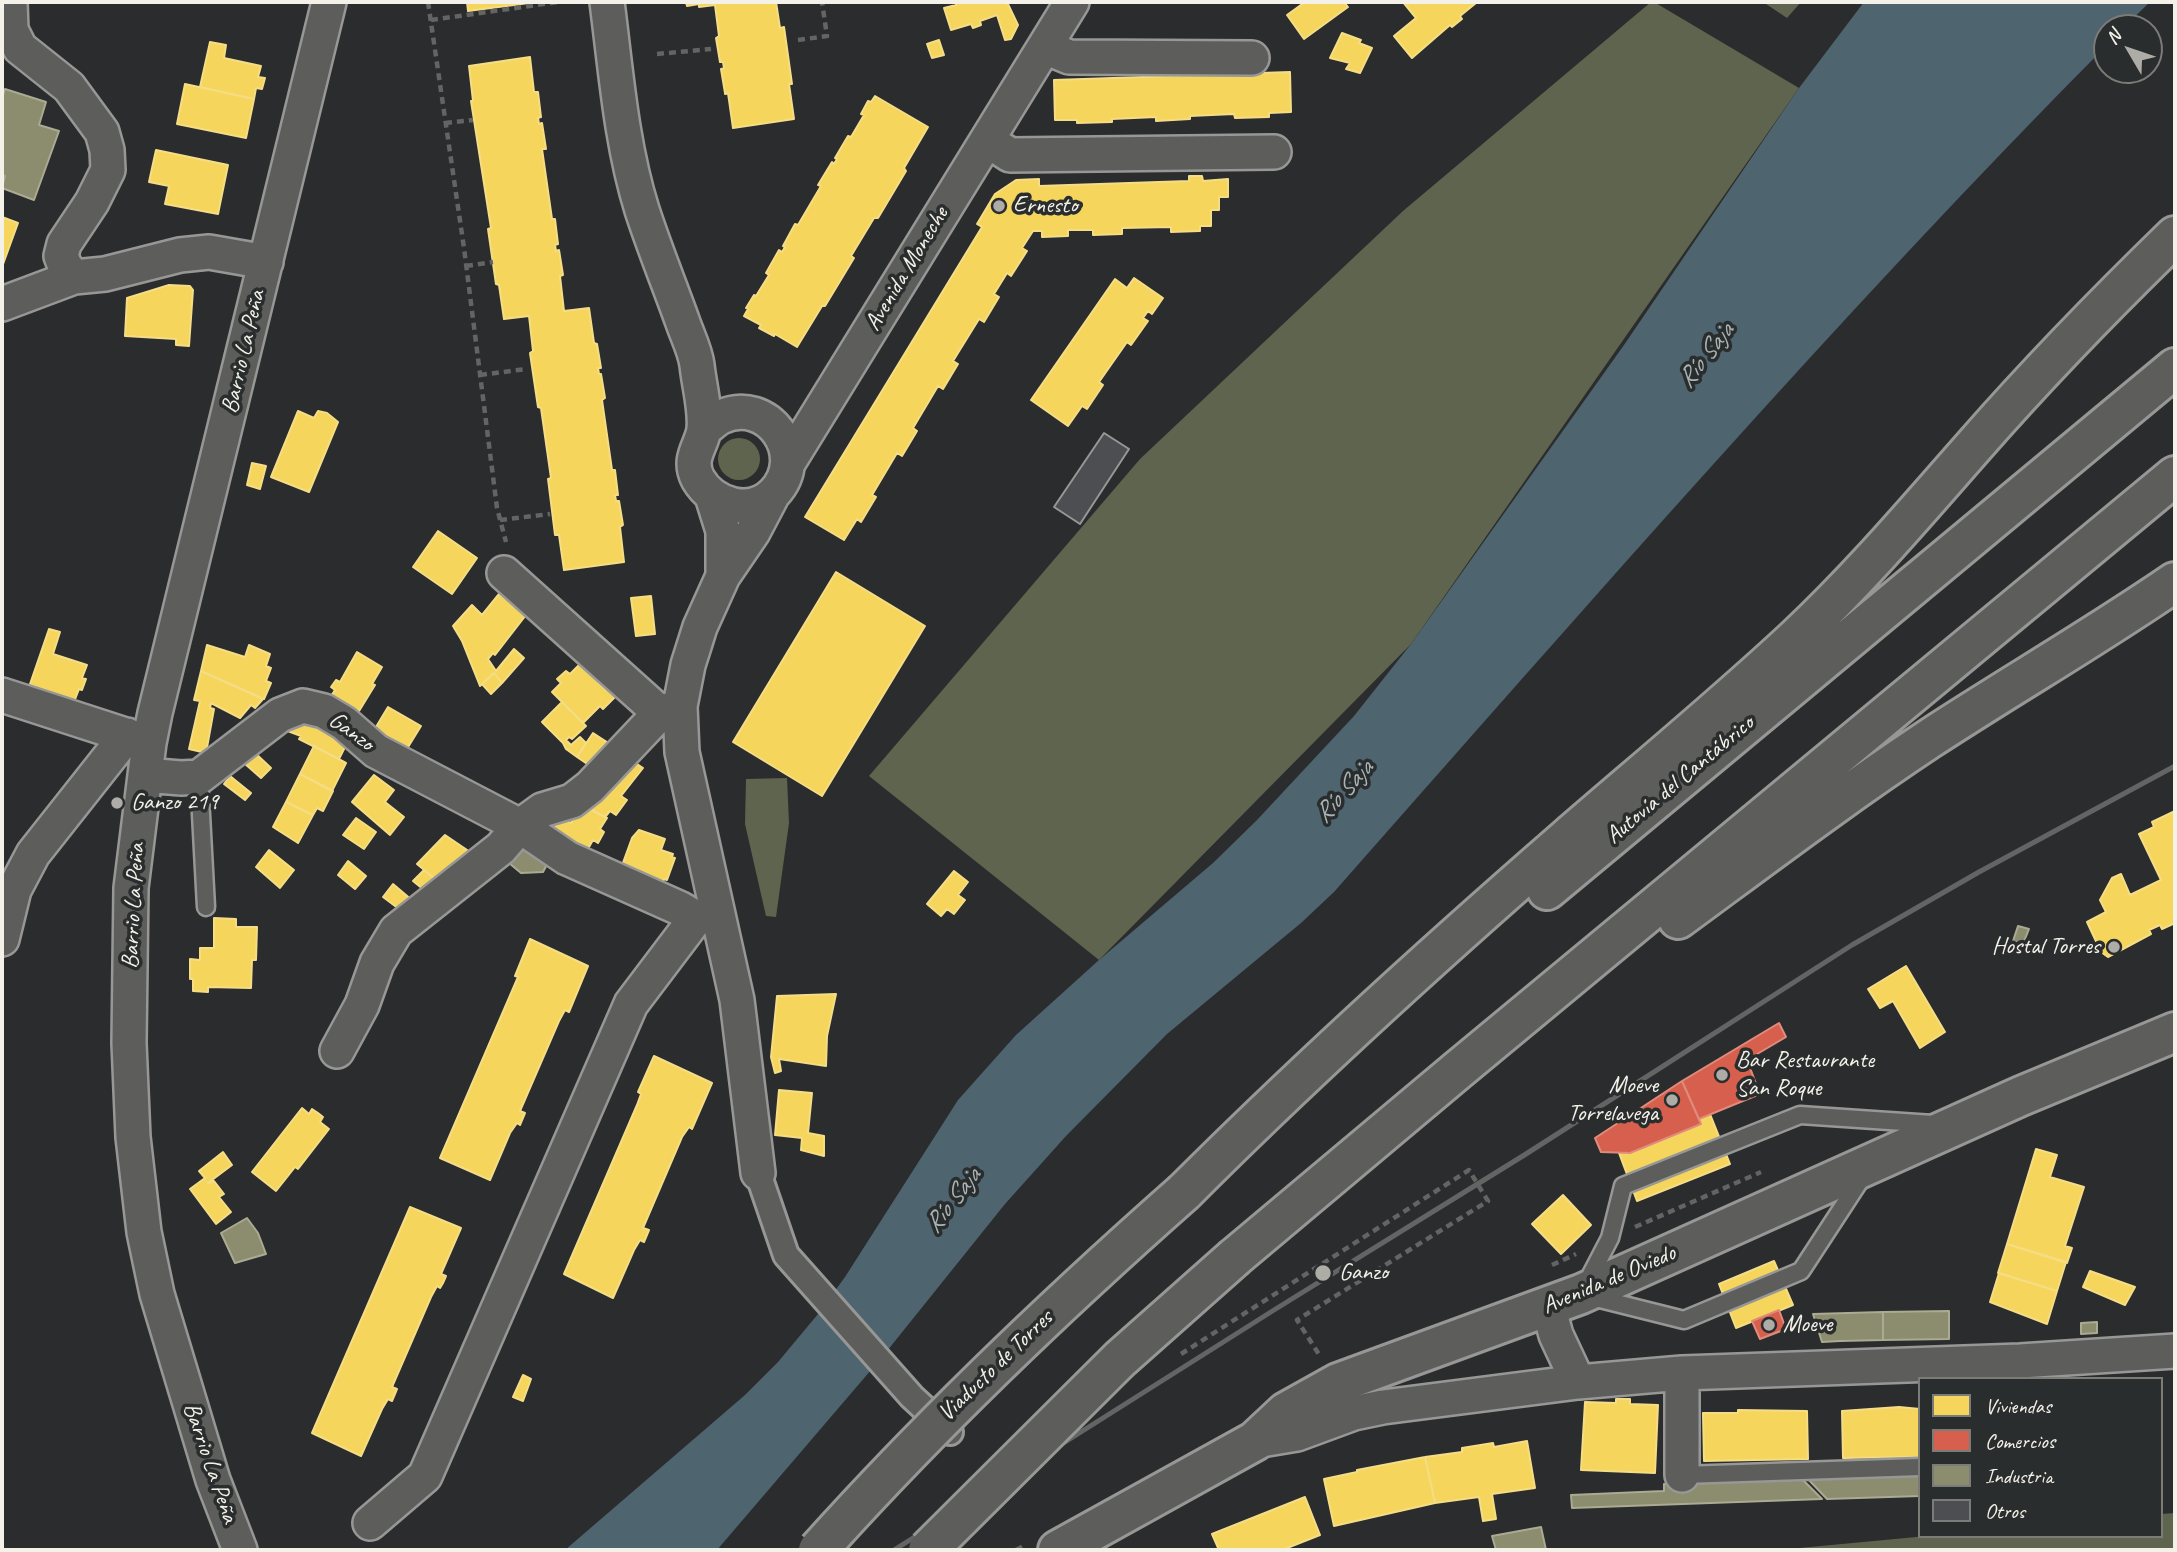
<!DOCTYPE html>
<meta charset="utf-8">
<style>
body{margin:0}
#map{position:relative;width:2177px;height:1552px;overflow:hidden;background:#2b2c2d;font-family:Caveat,sans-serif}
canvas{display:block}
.frame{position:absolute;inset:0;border:4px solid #f4f1e8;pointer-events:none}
.legend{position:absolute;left:1918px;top:1377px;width:245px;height:161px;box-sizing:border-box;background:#2a2d2e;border:2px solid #7b7b78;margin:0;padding:9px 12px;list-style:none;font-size:21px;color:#f4f1e8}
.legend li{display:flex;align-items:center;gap:14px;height:35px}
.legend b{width:35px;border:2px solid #7b7b78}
.north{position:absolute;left:2093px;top:14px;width:70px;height:70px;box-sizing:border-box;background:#2a2d2e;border:2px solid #7b7b78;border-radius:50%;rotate:309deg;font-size:19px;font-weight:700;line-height:28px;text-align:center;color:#f4f1e8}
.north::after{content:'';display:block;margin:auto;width:24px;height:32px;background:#aeaca7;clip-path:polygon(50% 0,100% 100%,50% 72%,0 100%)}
</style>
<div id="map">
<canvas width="2177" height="1552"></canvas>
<div class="frame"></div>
<ul class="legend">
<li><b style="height:19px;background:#f6d55c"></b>Viviendas</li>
<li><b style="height:19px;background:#d6604d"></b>Comercios</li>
<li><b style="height:19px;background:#8c8c6e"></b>Industria</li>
<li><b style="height:19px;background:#4d4e51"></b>Otros</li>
</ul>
<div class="north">N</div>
</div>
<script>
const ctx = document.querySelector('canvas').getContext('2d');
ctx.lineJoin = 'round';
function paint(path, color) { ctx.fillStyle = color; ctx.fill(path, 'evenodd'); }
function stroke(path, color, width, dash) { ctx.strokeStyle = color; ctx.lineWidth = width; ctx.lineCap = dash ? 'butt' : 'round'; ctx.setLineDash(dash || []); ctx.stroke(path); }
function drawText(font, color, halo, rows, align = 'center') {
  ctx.font = font + ' Caveat,sans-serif'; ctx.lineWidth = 7; ctx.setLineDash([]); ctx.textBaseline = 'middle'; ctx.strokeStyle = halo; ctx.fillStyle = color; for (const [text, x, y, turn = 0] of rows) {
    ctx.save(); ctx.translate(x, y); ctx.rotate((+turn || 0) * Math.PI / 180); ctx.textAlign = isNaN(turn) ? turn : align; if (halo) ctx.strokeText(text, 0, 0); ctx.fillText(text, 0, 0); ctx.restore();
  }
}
const green = new Path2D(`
 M1651,2H1654L1799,88L1411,644L1099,960L869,776L1140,459L1403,211Z
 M1763,2H1801L1787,18Z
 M718 459a21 21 0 1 1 42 0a21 21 0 1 1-42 0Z
 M787,778L789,823L776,917L766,916L745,824L746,779Z
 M2175,1513V1550H1778L1927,1536H2161V1514Z`);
const water = new Path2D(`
 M1864,2H2150L2123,28H2107V45C1838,316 1587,606 1334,892L1301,923L1167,1034L1066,1136L1005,1204L883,1356L717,1550H565L745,1395L778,1362L818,1314L845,1277L958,1100L1016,1035L1099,960L1213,863L1257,820L1354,716L1411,644L1624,345L1799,88Z`);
const homes = new Path2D(`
 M467,2H529V3L468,11Z
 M686,2H776L780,28L784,27L792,84H789L794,119L733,128L728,93L725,94V93L721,69L724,68L723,62H720L716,38L719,36L715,5L699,7V4L687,6Z
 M955,2H1007L1018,25L1011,39L1005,40L997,15L980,21L981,25L973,28L971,24L951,30L944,8L956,5Z
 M1305,2H1344L1348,7L1304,39L1287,15Z
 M1403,2H1474L1476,3L1460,16L1462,19L1452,27L1450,25L1412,58L1394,36L1416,18Z
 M1342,33L1361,40L1359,43L1372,48L1360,73L1346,69L1350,63L1330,58Z
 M939,40L944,55L932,58L927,44Z
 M210,42L226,45L224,58L261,66L258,77L265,78L262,89L256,88L254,99L200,87Z
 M530,57L534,92H538L541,117L538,118L539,124L542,123L546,149H542L552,219H555L558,244L555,245L556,251L559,250L563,275L560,276L564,311L589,308L594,343L597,344L601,368H598L599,374H601L605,398L602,400L612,470H615L618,495H615L616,501H619L623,525L620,527L624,562L564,570L559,535H555L548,479L551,478L541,408L538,407L530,353L533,351L529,316L504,319L499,285L496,284L488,229L491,228L471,101H473L469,66Z
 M1290,72L1291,112L1269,113V117L1235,118L1234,114L1190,116V119L1156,121V117L1112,119V122L1077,123V120H1055L1054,80Z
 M185,84L254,99L246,138L177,124Z
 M875,96L928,127L904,168L906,171L878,218H874L851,256L854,258L825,306H822L797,347L775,334L774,336L759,328L761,325L744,316L748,309L746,308L754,295L756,296L769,275L766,273L779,250L782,252L785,247L783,246L795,224L798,225L821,186L818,185L832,162L834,164L837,159L835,158L848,136L851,137L864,115L861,114L868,101L871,102Z
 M156,150L228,165L218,214L165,204L169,186L149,182Z
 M1189,176H1202L1203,181L1228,179V197H1219V210H1211V226H1200V231L1171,232V227L1122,228V234L1093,235V230H1068V236L1042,237V231H1033L1022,248L1027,251L1011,276L1007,273L994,294L999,297L984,322L979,319L953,361L958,364L943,389L938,386L913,428L917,431L902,456L897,453L872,495L876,497L861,522L857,519L844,540L805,517L982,227L977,224L995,194L1016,180L1039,179V186L1189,181Z
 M2,217L18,223L2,267Z
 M1134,278L1163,298L1152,314L1148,311L1143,318L1148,321L1131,345L1127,342L1099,382L1103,385L1087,409L1082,406L1068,426L1031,400L1115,279L1127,288Z
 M169,285L190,286L193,290L189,346L176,345V339L125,336L127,298Z
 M298,411L314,418L318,411L327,413L338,422L309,492L271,477Z
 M252,463L266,466L260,489L247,485Z
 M438,531L477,558L452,594L413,567Z
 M836,572L925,626L822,796L733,742Z
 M499,594L526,615L495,655L493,653L488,659L496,671L514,649L524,658L502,683L494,673L480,686L462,641L453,626L472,605L482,615Z
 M651,596L655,634L636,636L631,598Z
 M49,629L60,632L53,654L87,665L82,678L86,679L82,690L79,689L74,702L29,687Z
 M207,645L245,657L249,645L270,654L266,666L271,668L266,681L271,683L264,699L201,671Z
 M357,652L382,667L372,684L375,685L356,716L329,699L335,690L331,687L336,680L340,682Z
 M580,664L606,690L609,686L617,695L603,709L600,706L583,723L552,692L561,683L557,679L566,671L570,674Z
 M201,671L263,699L255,708L251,705L240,718L211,703L210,708L214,709L206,753L189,749L200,701L194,700Z
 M494,673L502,683L491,694L482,684Z
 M562,702L586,726L572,739L569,737L566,740L571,745L580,737L586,743L577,757L566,749L563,743L542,722Z
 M388,707L421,726L405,752L373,732Z
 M290,720L308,721L348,741L339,759L299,739L301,736L285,730Z
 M593,733L616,748L599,772L577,757Z
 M314,746L346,763L332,791L300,774Z
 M254,752L271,768L261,778L244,763Z
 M631,760L643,768L621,796L627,800L616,815L610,811L605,817L587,807Z
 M300,774L333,791L323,811L317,808L313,815L286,802Z
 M374,775L394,790L385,802L404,817L390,835L352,802Z
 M230,776L251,793L245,800L224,784Z
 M286,802L313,815L298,843L273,827Z
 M582,805L607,818L600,829L604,832L598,843L593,840L585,854L541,829L554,812L571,823Z
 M2175,811V923L2162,929L2160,925L2149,930L2151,934L2108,957L2101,952L2087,922L2106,912L2100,900L2112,878L2121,874L2130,895L2161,880L2139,834L2154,827L2152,822Z
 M356,818L376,832L364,849L343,835Z
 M639,830L665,839L661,850L673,854L672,857L675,858L667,880L664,879L662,885L620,871L632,838Z
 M445,835L473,854L440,883L417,864Z
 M269,850L294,870L280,888L256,867Z
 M348,861L366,876L355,889L338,875Z
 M424,870L440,883L429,894L413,881Z
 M954,871L968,882L958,895L965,900L954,914L947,909L941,916L927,904Z
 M393,884L413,901L403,912L383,897Z
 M214,918L236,919V927H257L256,960H252L251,988L208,987V992L193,991V979H190V959L200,960V948H214Z
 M530,939L588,966L569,1012L565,1010L559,1021L520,1111L525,1113L520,1125L517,1123L510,1133L490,1180L440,1158L518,977L515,976Z
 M1906,966L1945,1032L1920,1048L1893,1001L1880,1008L1868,989Z
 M836,994L827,1036L826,1066L779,1059L781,1071L775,1073L771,1057L777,996Z
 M654,1056L712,1083L692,1129L689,1127L682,1137L643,1228L649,1230L644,1242L640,1240L634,1250L613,1298L564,1274L637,1105L641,1094L638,1092Z
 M779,1090L812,1093L808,1133L824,1136V1156L801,1150L802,1138L775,1135Z
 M302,1108L309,1114L312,1109L318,1113L323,1117L320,1122L329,1129L298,1169L295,1167L276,1191L252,1172Z
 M1710,1114L1730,1164L1637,1201L1619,1153H1630L1701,1124L1699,1119Z
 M2036,1149L2057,1155L2050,1177L2084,1187L2065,1246L2072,1248L2067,1263L2007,1244Z
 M223,1152L232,1165L208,1183L214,1181L224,1194L219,1197L231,1212L216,1224L190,1189L205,1178L199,1171Z
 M1563,1195L1591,1225L1561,1254L1532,1224Z
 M410,1207L461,1228L441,1274L446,1276L443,1283L440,1288L437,1286L431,1297L392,1387L397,1389L392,1401L388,1399L382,1409L361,1456L312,1433Z
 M2007,1244L2066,1262L2057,1291L1998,1273Z
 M1774,1261L1793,1305L1736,1328L1719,1284Z
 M2090,1271L2135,1287L2125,1305L2083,1287Z
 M1999,1273L2057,1291L2047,1324L1990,1302Z
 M523,1375L531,1379L523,1401L513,1397Z
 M1616,1399H1630V1404L1658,1405L1655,1473L1581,1470L1585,1402L1616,1403Z
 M1899,1407L1920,1409V1457L1843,1458L1842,1411Z
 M1738,1410L1807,1411L1808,1459L1704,1461L1703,1413H1738Z
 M1527,1441L1535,1488L1492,1494L1496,1519L1483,1521L1479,1497L1435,1503L1425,1457L1462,1452V1448L1493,1443L1494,1447Z
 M1425,1457L1435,1503L1334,1526L1324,1479L1357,1472V1470Z
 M1305,1497L1320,1535L1282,1550H1219L1212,1534Z`);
const shops = new Path2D(`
 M1779,1023L1786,1037L1747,1060L1760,1094L1699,1119L1682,1081Z
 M1682,1081L1701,1124L1630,1153L1601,1152L1595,1138Z
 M1779,1310L1786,1329L1760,1339L1752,1321Z`);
const industry = new Path2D(`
 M5,89L46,102L39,125L59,131L34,200L2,188L5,176L2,175V98Z
 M521,845L550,859L543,872L521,873L509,863Z
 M2018,926L2029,929L2023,944L2013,941Z
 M247,1218L258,1233L266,1254L235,1263L221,1233Z
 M1949,1311V1339L1883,1340V1312Z
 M1883,1312V1340L1840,1341L1822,1342L1813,1314Z
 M2097,1322V1333L2081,1334V1323Z
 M1920,1474V1496L1827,1499L1807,1478Z
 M1802,1479L1822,1499L1572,1508L1571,1495L1664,1491V1484Z
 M1541,1527L1546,1550H1496L1492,1536Z`);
const building = new Path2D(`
 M1104,433L1129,449L1080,524L1054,507Z`);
const path = new Path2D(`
 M428,2L464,248L497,508L506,542
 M431,20L558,2
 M798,40L827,36L822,2
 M657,54L711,49
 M445,123L473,120
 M466,266L493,262
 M480,375L526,369
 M500,520L550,514
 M1635,1227L1761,1172
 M1552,1265L1576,1254
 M1181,1354L1469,1170L1488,1201L1297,1320L1320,1356
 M1016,1550L1025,1545`);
const service = new Path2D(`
 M199,777L206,907
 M1586,1284L1610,1238L1623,1186L1800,1115L1933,1124
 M1592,1297L1684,1320L1801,1271L1863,1176
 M1682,1475L1920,1467`);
const pedestrian = new Path2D(`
 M758,1173L786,1255L912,1397L950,1432`);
const minor = new Path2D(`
 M10,2L11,30L20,48L69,87L102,132L107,150L108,170L92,202L64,244L61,256L65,266L74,277L105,274L180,255L209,252L266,262
 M607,2C616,71 621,143 642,210C654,247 669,284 682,320C687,335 695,350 697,365C699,385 706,409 704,429C702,446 687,458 698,479C713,505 751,517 774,493C810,455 768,395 721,417C715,420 709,426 704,430
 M1045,47L1069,57L1252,58
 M987,140L1010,155L1274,152
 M2,304L74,277
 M788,463L1072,2
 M712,496L723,531V576
 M504,573L660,713
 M2,695L147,742
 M145,775L181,778L199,777L280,715L303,706L324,711L344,723L376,751L520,826L567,858L679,908L696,918L716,915
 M2,939L14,890L33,854L127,735
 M337,1051L362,1005L377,963L396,931L501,848L520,826L542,810L572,801L590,787L660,713L680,706
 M758,1173L737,1000L682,752L680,706L688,665L700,627L723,576L753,532L773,494
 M1548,1306L1556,1335L1578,1382
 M1682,1373V1475
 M1255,1441L1297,1434L1354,1413L1383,1407L1578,1382L1682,1373L2020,1361L2175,1351
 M370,1523L425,1476L631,1004L696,918
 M240,1550L213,1480L157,1294L144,1232L133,1137L129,1043L131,888L149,743L155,713L329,2`);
const trunk = new Path2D(`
 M1058,1550L1255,1441L1286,1412L1338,1383L1581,1294L2021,1096L2175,1032`);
const motorway = new Path2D(`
 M1547,890L2175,368
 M1678,919C1761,858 1843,796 1929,739C2010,686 2095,637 2175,582
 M1184,1192C1307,1069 1435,953 1566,839C1642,773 1721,708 1795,639C1859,579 1916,512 1974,446C2038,373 2106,303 2175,236
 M1235,1257L1459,1069L2175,476`);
const rail = new Path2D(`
 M894,1550L1274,1310L1526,1154L1852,945L1979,872L2175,766`);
const motorwayBridge = new Path2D(`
 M818,1550C932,1423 1056,1305 1184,1192
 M928,1550L1120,1359L1235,1257`);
const markers = [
 [999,206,7,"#aeaca7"],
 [117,803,7,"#aeaca7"],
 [2114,947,7,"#aeaca7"],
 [1722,1075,7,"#aeaca7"],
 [1672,1100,7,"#aeaca7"],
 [1323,1273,9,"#aeaca7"],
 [1769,1325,7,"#aeaca7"]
];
const poiNames = [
 ["Ernesto",1013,206],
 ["Ganzo 219",131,803],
 ["Hostal Torres",2100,947,"right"],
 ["Bar Restaurante",1736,1061],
 ["San Roque",1736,1089],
 ["Moeve",1658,1086,"right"],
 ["Torrelavega",1658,1114,"right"],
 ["Ganzo",1339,1273],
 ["Moeve",1783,1325]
];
const streetNames = [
 ["Avenida Moneche",907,269,-59],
 ["Barrio La Peña",244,352,-77],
 ["Ganzo",351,732,36],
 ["Autovía del Cantábrico",1680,780,-40],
 ["Barrio La Peña",134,906,-87],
 ["Avenida de Oviedo",1609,1280,-23],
 ["Viaducto de Torres",996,1366,-44],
 ["Barrio La Peña",210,1463,71]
];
const waterNames = [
 ["Río Saja",1706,356,-52],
 ["Río Saja",1344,792,-48],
 ["Río Saja",953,1201,-52]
];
paint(green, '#5f644e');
paint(water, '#4e646f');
paint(homes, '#f6d55c');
stroke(homes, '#f5dd86', 2);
paint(shops, '#d6604d');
stroke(shops, '#df8c7c', 2);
paint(industry, '#8c8c6e');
stroke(industry, '#abaa93', 2);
paint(building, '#4d4e51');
stroke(building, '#979796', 2);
stroke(service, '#979796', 21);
stroke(pedestrian, '#979796', 30);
stroke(minor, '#979796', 38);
stroke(trunk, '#979796', 44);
stroke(motorway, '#979796', 44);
stroke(path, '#646464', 4.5, [7, 5]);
stroke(service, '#5d5d5c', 16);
stroke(pedestrian, '#5d5d5c', 24);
stroke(minor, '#5d5d5c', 33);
stroke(trunk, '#5d5d5c', 38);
stroke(motorway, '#5d5d5c', 38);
stroke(rail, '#646464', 5);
stroke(motorwayBridge, '#979796', 44, []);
stroke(motorwayBridge, '#5d5d5c', 38);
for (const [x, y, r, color] of markers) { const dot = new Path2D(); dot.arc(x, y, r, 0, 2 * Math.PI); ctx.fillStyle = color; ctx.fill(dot); stroke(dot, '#2a2d2e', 2.5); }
drawText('24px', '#f4f1e8', '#2a2d2e', poiNames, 'left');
drawText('24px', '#f4f1e8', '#2a2d2e', streetNames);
drawText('italic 26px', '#abb4b5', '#2a2d2e', waterNames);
</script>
